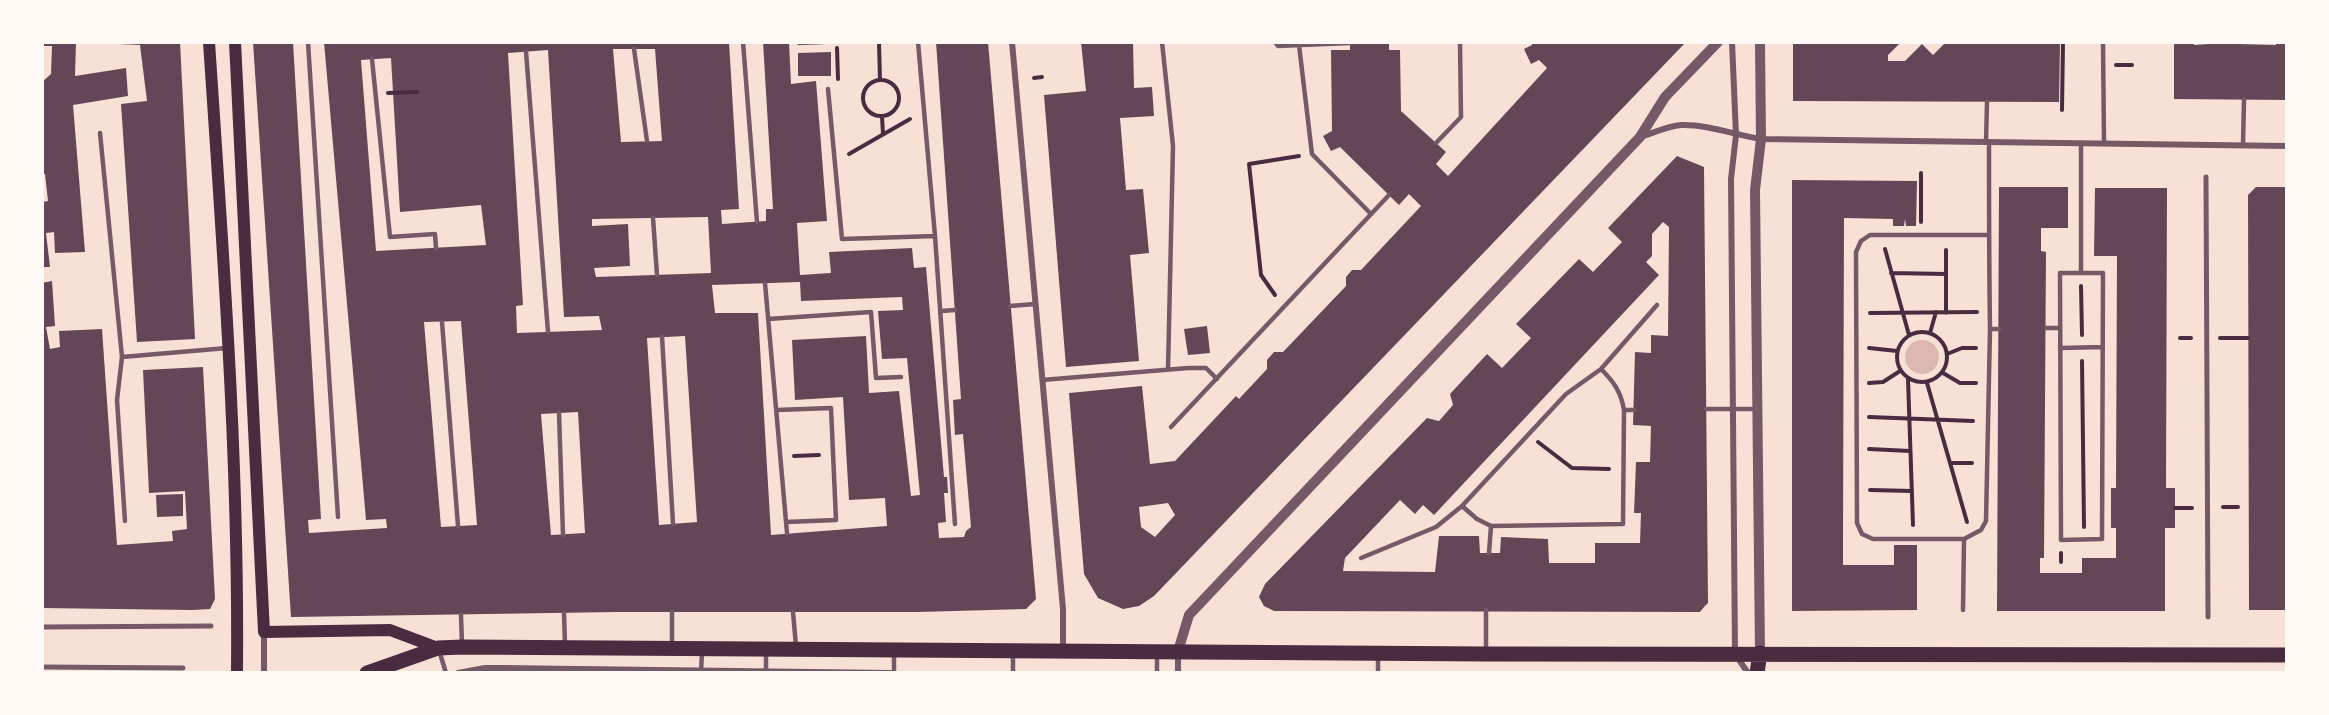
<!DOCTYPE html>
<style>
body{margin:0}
#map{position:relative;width:2329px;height:715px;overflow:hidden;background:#f7e1d7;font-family:Rubik,sans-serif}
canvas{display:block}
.frame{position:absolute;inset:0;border:44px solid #fffaf5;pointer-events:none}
</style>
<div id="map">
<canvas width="2329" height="715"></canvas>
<div class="frame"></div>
</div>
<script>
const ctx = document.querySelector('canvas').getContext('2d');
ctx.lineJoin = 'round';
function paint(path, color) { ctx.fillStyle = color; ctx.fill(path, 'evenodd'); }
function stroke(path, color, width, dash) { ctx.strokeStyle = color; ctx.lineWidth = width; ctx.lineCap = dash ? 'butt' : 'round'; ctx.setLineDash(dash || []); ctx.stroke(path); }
const water = new Path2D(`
 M1905 357a17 17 0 1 1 34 0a17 17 0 1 1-34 0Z`);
const building = new Path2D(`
 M42,42H76L75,76L126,68L128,96L73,105L85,252L55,253L54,232L46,233L50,267H42V202L48,201L45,174H42V82L51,74L52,46H42Z
 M118,42H180L195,339L137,342L121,104L147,101L140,45L118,44Z
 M253,42H293L321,519L308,520L309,533L387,528L386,519L366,520L324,42H729L739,209L721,210L722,224L766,221V209H773L763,42H789L791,84L816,81L827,221L797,223L800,275L831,273L829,252L912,248L914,268L926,267L944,477H947L948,493H944L946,522L938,523L939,538L964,537L966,531L971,527L963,434L955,435L953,400L961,399L936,42H988L1036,599L1026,609L918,612H617L291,617ZM613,49H655L662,141L621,142ZM548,50L564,317L599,316L602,330L517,333L516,306L523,305L508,53ZM391,58L400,212L481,205L486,245L376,251L361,60ZM708,217L711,273L596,277L594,268L630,266L628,224L592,226V219ZM800,282L801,301L902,297L903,310L878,311L882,359L907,358L920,495L911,496L899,391L869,393L866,336L792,340L795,400L843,397L849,500L885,498L887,526L771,535L758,313H715L712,285ZM461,321L477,525L441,527L424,322ZM685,336L697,522L659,525L647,338ZM578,412L585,533L551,535L541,414Z
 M1081,42H1133L1134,88L1152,87L1154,116L1120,118L1126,190L1143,189L1149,253L1130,255L1139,361L1066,367L1044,95L1086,91Z
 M1350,42H1389V50H1400L1401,111L1446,152L1436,164L1448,176L1547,68L1539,60L1531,64L1524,49L1532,45V42H1686L1154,596L1139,606L1123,609L1098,598L1084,574L1069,393L1142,386L1150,464L1175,461L1236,396L1239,399L1267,369V360L1274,352H1283L1346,286V277L1352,270H1361L1421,206L1409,194L1399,205L1340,147L1331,151L1323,136L1332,131L1331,50H1350ZM1168,503L1175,515L1155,537L1141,527L1139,507Z
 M1793,42H1901L1888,55V61H1905L1922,44L1933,55L1946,42H2060L2059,102L1793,101Z
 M2174,42H2194V45L2238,42V44L2276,45V42H2287V100L2174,99Z
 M831,52V76H798V53Z
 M1677,156L1704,167L1708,603L1704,607L1700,612L1274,611L1264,606L1259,597L1265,584L1427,418L1439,421L1453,405L1450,394L1487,354L1502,368L1531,338L1516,324L1579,259L1593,272L1622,242L1608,228ZM1663,222L1669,227L1668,336L1651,335V353L1635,352L1633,425L1651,426L1650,462H1636L1634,513H1641L1640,543H1595V563H1549L1548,539L1501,537L1500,553H1480L1479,536H1439L1435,572L1343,571L1345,558L1400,500L1415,514L1423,505L1434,515L1659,275L1646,262L1652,256V234Z
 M1792,180L1917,181L1916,226H1906L1905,219L1904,226H1893V219L1844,218L1843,537V565H1894V545H1917V610L1792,611Z
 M1999,187H2068V228H2041V251L2046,252L2044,558H2040V573H2082V558H2116V528H2111V488H2116L2117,256H2094L2095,188H2167L2166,488H2175V528H2165V611H1997Z
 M2256,187H2287V610H2249L2248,195Z
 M52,281L55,326L46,327L50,349L60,347L59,331L102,329L117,545L173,541L172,531L187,529L185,491L149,493L143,370L203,367L215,599L210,609L192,610L42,608V283Z
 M1207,326L1210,353L1188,355L1184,329Z
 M183,494V516L157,517L156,495Z`);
const path = new Path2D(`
 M879,42L880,80
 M837,48L838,79
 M2116,65H2132
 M1034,78L1042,77
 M863 98a18 18 0 1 1 36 0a18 18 0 1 1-36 0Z
 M388,93L417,92
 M2062,110L2063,42
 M882,116L883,134
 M849,154L910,119
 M1921,173V222
 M1885,249L1909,335
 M1891,273L1946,274
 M2081,286L2082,335
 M1275,295L1261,275L1249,164L1299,156
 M1870,313L1977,312
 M1946,313V250
 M1897 357a25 25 0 1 1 50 0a25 25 0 1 1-50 0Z
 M1930,333L1936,312
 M2180,338H2191
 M2220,338H2248
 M1869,348L1897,351
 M1947,354L1962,348H1976
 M2082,361L2084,527
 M1943,373L1960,383H1976
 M1908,379L1913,525
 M1869,383L1883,382L1900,371
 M1927,383L1967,522
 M1869,417L1973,421
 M1538,442L1572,468L1609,469
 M1869,449L1910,451
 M794,456L819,455
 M1950,463H1972
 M1870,490L1912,491
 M2223,507H2238
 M2175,508H2192
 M2061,553V562`);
const service = new Path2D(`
 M308,42L338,517
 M743,42L757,222
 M918,42L935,236L955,524
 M1162,42L1173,146L1168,370
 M1275,42L1278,46L1350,43
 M2103,42L2104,144
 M2245,42V44
 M799,43L823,42
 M1299,45L1312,154L1371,214
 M634,49L647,141
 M526,52L548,332
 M372,59L390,237L435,234L436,248
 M828,89L842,239L935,236
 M100,133L122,357L117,400L125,521
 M1986,142L1987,102
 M1989,142C1989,204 1989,267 1990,329L1986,521L1981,530L1964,539H1873L1862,534L1857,523L1856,252L1861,241L1870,235H1989
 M1436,143L1461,117L1460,42
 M2081,143V273
 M2243,145L2244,99
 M653,218L657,275
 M2060,273H2103L2102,539L2061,540Z
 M765,283L787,533
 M1010,306L1035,304
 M941,311L955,310
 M768,319L871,312L876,378L901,377
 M442,322L458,526
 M2046,328H2060
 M1990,329H1999
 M662,337L673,524
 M2060,348L2103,347
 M122,357L227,348
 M1042,380L1188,368H1206L1217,379
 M1706,409H1757
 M777,410L831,408L836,520L786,522
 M1624,410H1634
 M559,413L563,535
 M1171,427L1389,195
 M1462,506L1477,519L1491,526L1623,524L1624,410C1621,392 1614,382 1601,369
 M1489,553L1491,526
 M1361,558L1436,527L1462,506L1566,394L1601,369L1657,305
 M1963,610L1964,539
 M793,612L796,646
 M564,613L565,645
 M461,615L462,645
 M672,646V612
 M439,650L446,673
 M1486,651V610
 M1013,653V673
 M1157,655V673
 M701,673L702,652
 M766,673V652
 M894,673V653
 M1378,673V655`);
const pedestrian = new Path2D(`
 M2206,177L2208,617
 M42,627L211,626
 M42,667L183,668`);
const minor = new Path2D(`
 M1012,42L1063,609V650
 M1732,42L1736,135L1731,179L1735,654L1748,673
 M1640,137C1653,133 1668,126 1681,125C1706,124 1736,135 1761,139L2287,146
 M264,632V673
 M458,673L485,668H502L891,673
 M1178,673V653`);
const tertiary = new Path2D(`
 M1178,651L1189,615L1640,137L1665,97L1718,42
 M1760,653L1755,190L1761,139L1760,42`);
const secondary = new Path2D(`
 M209,42C223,252 239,462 237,673
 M235,42L264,632L390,630L438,648`);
const primary = new Path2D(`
 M367,673L438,648L462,647L1486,654L2287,655
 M1757,673L1760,653`);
paint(water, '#dcb8b0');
paint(building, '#644757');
stroke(path, '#4a2c40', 4);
stroke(service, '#755966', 4.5);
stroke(pedestrian, '#755966', 5);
stroke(minor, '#755966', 6);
stroke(tertiary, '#755966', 10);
stroke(secondary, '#4a2c40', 12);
stroke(primary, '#4a2c40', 15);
</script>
